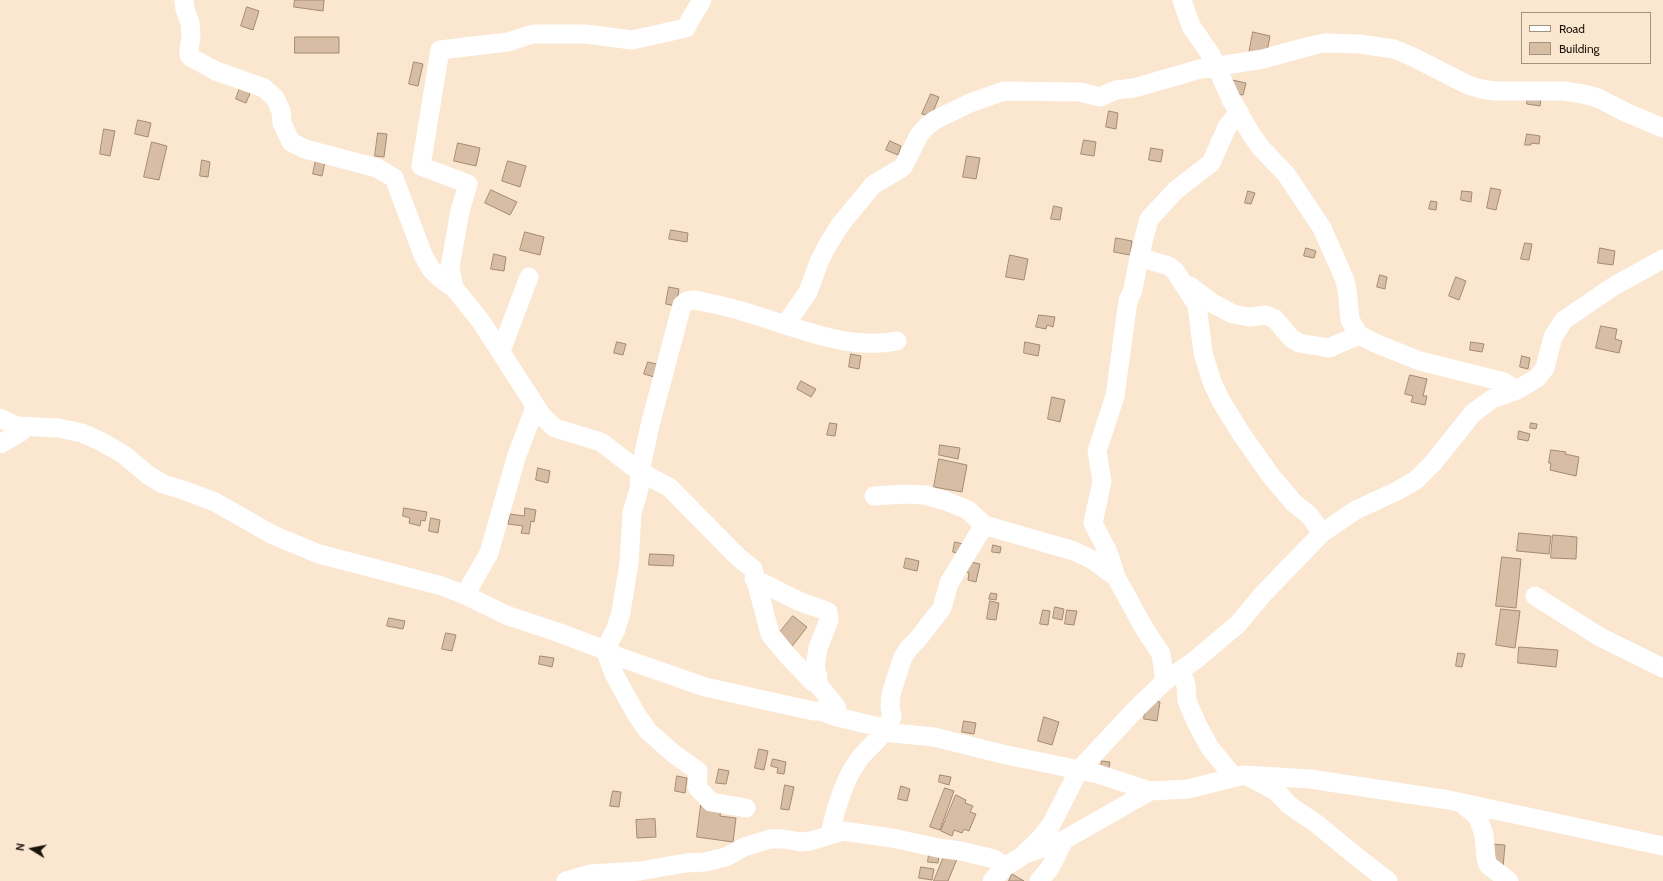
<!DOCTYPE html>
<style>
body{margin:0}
#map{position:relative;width:1663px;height:881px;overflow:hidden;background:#fbe6d0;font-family:Cabin,sans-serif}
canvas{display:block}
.legend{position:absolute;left:1521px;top:12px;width:130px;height:52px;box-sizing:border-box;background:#fbe6d0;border:1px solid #a29281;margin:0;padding:5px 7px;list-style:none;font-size:12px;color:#1d140a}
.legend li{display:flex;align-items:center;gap:8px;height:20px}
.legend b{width:20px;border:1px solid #a29281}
.north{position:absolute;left:12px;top:829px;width:40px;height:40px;-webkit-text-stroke:3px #fbe6d0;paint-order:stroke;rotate:280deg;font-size:11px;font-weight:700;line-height:16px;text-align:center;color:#1d140a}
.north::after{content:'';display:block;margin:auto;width:14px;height:18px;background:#1d140a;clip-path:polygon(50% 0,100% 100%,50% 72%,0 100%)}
</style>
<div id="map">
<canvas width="1663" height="881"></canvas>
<ul class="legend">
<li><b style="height:5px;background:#fff"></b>Road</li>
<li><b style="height:11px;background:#d7bda3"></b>Building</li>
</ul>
<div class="north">N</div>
</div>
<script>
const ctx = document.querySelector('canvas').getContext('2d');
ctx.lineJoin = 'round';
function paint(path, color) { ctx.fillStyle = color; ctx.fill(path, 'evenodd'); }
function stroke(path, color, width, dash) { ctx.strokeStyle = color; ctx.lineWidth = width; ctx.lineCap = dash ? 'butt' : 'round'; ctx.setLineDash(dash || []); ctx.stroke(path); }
const building = new Path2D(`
 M295,0H324L323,11L294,7Z
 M247,7L259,11L253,30L241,26Z
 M1253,32L1270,36L1266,57L1249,54Z
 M295,37H339V53H295Z
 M414,62L423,64L418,86L409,84Z
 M1232,80L1246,83L1243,95L1230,93Z
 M242,82L253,86L246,103L236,99Z
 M931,94L939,97L931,117L922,114Z
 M1528,96L1541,98L1540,106L1527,104Z
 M1109,111L1118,113L1116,129L1106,127Z
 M138,120L151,123L148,137L135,134Z
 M104,129L115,131L110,156L100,154Z
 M378,133L387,134L384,157L375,156Z
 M1527,134L1540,136L1539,144L1531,143V145H1525Z
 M1084,140L1096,142L1094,156L1081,154Z
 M890,141L901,146L898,155L886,150Z
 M152,142L167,146L159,180L144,177Z
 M458,143L480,148L476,166L454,161Z
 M1151,148L1163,150L1161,162L1149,160Z
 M317,155L326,157L322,176L313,174Z
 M967,156L980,158L976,179L963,177Z
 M202,160L210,162L208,177L200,176Z
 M508,161L526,166L520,187L502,181Z
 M1491,188L1501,190L1496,210L1487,208Z
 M491,190L517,202L510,215L485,203Z
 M1248,191L1255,193L1251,204L1245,203Z
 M1462,191L1472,192L1471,202L1461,200Z
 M1431,201L1437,202L1436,210L1429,209Z
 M1054,206L1062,208L1060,220L1051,219Z
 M671,230L688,233L687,242L669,239Z
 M525,232L544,237L540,255L520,250Z
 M1116,238L1132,241L1130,255L1114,252Z
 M1525,243L1532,244L1529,260L1521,259Z
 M1306,248L1316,251L1314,258L1304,256Z
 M1600,248L1615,251L1613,265L1598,263Z
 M494,254L506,257L504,271L491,269Z
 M1010,255L1028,259L1024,280L1006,277Z
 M1380,275L1387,277L1385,289L1377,287Z
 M1456,277L1466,281L1459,300L1449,296Z
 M669,287L679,289L676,306L666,304Z
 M1039,315L1055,317L1053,327L1047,325L1046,329L1036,327Z
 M1601,326L1617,329L1615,339L1622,341L1619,353L1596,348Z
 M617,342L626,344L623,355L614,353Z
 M1025,342L1040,345L1038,356L1024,353Z
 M1471,342L1484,344L1482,352L1470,350Z
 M851,354L861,356L859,369L849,367Z
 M1522,356L1530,358L1528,369L1520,367Z
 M648,362L664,366L661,379L644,374Z
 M1410,375L1427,379L1423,396H1427L1425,405L1411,402L1413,396L1405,394Z
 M801,381L816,389L811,397L797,389Z
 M1052,397L1065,400L1060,422L1048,419Z
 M830,423L837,424L835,436L827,435Z
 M1531,423L1537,424L1536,429L1530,428Z
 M1519,431L1530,434L1528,441L1518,439Z
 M940,445L960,448L958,459L939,455Z
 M1551,450L1566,452L1565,454L1579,457L1576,476L1550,470L1551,463H1549Z
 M939,459L967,465L962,492L934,487Z
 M538,468L550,471L548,483L536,480Z
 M404,508L427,512L425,521L421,520L420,526L409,523L410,518L403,516Z
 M525,508L536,510L534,522L531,521L529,534L521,533L523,526L508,524L510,514L524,516Z
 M431,518L440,520L438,533L429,531Z
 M1519,533L1551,536L1549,554L1517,551Z
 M1553,535L1577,537L1576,559L1551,558Z
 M955,542L963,544L962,554L953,552Z
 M993,545L1001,547L1000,553L992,552Z
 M650,554L674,555L673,566L649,565Z
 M1502,557L1521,559L1516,608L1496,606Z
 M906,558L919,561L917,571L904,568Z
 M971,562L980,564L976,582L968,580L969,573L964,571Z
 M991,593L997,594L996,600L989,599Z
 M990,601L999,603L996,620L987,619Z
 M1055,607L1064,609L1062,620L1053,618Z
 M1501,609L1520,611L1515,648L1496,645Z
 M1043,610L1050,611L1048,625L1040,624Z
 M1067,610L1077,611L1074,625L1065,624Z
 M793,616L807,627L790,649L776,637Z
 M389,618L405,621L403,629L387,626Z
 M446,633L456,635L452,651L442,649Z
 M1519,647L1558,650L1556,667L1518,663Z
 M1458,653L1465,654L1462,667L1456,666Z
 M540,656L554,658L552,667L539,664Z
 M1147,700L1160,702L1157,721L1144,719Z
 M1044,717L1059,722L1052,745L1038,741Z
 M964,721L976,723L974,734L962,732Z
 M759,749L768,751L764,770L755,768Z
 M773,759L786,762L784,774L777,773L778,768L771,766Z
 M1102,761L1110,762L1108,773L1100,772Z
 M719,769L729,771L726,784L716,783Z
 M940,775L951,777L949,785L939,782Z
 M677,776L687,778L685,793L675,791Z
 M785,785L794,787L789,810L781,809Z
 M901,786L910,789L907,801L898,799Z
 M945,788L954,791L940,830L930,827Z
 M613,791L621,792L619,807L610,806Z
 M956,795L966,800L965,803L973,806L970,812L976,814L969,831L964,829L962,833L954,830L952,836L941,831Z
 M701,805L721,808L720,816L736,818L733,842L697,837Z
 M655,819L656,837L637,838L636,820Z
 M1492,844L1505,845L1503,867L1490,866Z
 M929,854L939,855L938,863L928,862Z
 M945,854L957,859L948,881H934Z
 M921,867L934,869L932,880L919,878Z
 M1012,874L1024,881H1009Z`);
const minor = new Path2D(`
 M184,0L185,9L190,23L191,37L189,49V55L192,58L216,71L264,88L275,98L281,111L282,123L291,142L305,149L377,168L394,178L423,255L431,269L441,279L454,288
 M702,0L690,20L686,28L632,40L585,34H533L508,42L440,50L421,166L468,184L460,211L450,267L454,288L480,320L542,416L555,428L601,442L640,472L669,487L738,557L753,569L770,634L788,656L813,682L817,683L837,708V717
 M1182,0L1191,26L1211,55L1232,101L1251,134L1261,148L1286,174L1322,228L1344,278L1347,289L1350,320L1359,335L1377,344L1420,361L1504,382L1517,390
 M1239,112L1227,127L1211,163L1176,190L1149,219L1139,257L1169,266L1175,271L1197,305L1203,353L1212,382L1221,401L1242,435L1271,476L1294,503L1309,515L1322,533
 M1139,257L1133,290L1128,301L1115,396L1097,451L1102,481L1093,523L1108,552L1116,577L1144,628L1161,654L1165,681
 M1190,286L1214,304L1233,314L1249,317L1266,315L1275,319L1291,338L1299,343L1329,348L1359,335
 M786,324L808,292L819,262L827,246L840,225L873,185L903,167L919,135L928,125L935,120L970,103L1004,91L1080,92L1100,97L1116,90L1134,88L1200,69L1263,59L1314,45L1325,43L1360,44L1394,49L1413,57L1468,85L1481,89L1495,91H1564L1583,94L1598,98L1625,112L1663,128
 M501,351L529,277
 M0,418L17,426L58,428L82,433L100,441L123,454L148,475L163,484L183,490L215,502L273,535L319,554L442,586L465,595L506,615L557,632L605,650L619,657L705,687L813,711H821L837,717L875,726L882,732L934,737L1002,754L1098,774L1150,791L1188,789L1244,775L1310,779L1449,800L1663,846
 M0,444L21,432L17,426
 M874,496L904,494L925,495L946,501L968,510L984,525L1074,551L1093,560L1116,577
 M754,579C770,586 785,595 801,602C810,606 819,607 828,612L829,620L818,648L815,667L818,677L817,683
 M465,595L489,553L516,458L534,410L533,402
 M1535,596L1600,637L1663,668
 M1181,671L1186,685L1187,701L1197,724L1210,748L1234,777
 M882,732L892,717L890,707L891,694L903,657L909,648L918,639L942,608L949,583L984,525
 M1249,777L1277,792L1289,805L1317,824L1357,857L1388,881
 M1461,803L1478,817L1484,835L1486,858L1488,865L1509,881
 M746,808L711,802L697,787L698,771L674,754L648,731L636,714L614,674L605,650L616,629L621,612L629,563L632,513L639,489L640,472L651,421L682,305L687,301L695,300C713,304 731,307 748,313C796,327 847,351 897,341
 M830,835C835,810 843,783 857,762C864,751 875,744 882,734L875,726
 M1028,853L1064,840L1150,791
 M566,881L590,874L640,871L686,863L705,862L726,857L744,847L770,839H783L801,842L811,841L843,831L892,838L938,848L961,851L994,859L1005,867
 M992,881L1005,867L1022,856L1039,840L1051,825L1079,770L1135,710L1165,681L1194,661L1238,624L1263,594L1322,533L1356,510L1397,491L1416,480L1433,463L1473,413L1492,399L1517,390L1537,378L1545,368L1553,337L1564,320L1614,286L1663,259
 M1039,881L1050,868L1064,840`);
paint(building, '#d7bda3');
stroke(building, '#a38a71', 1);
stroke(minor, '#fff', 19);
</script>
